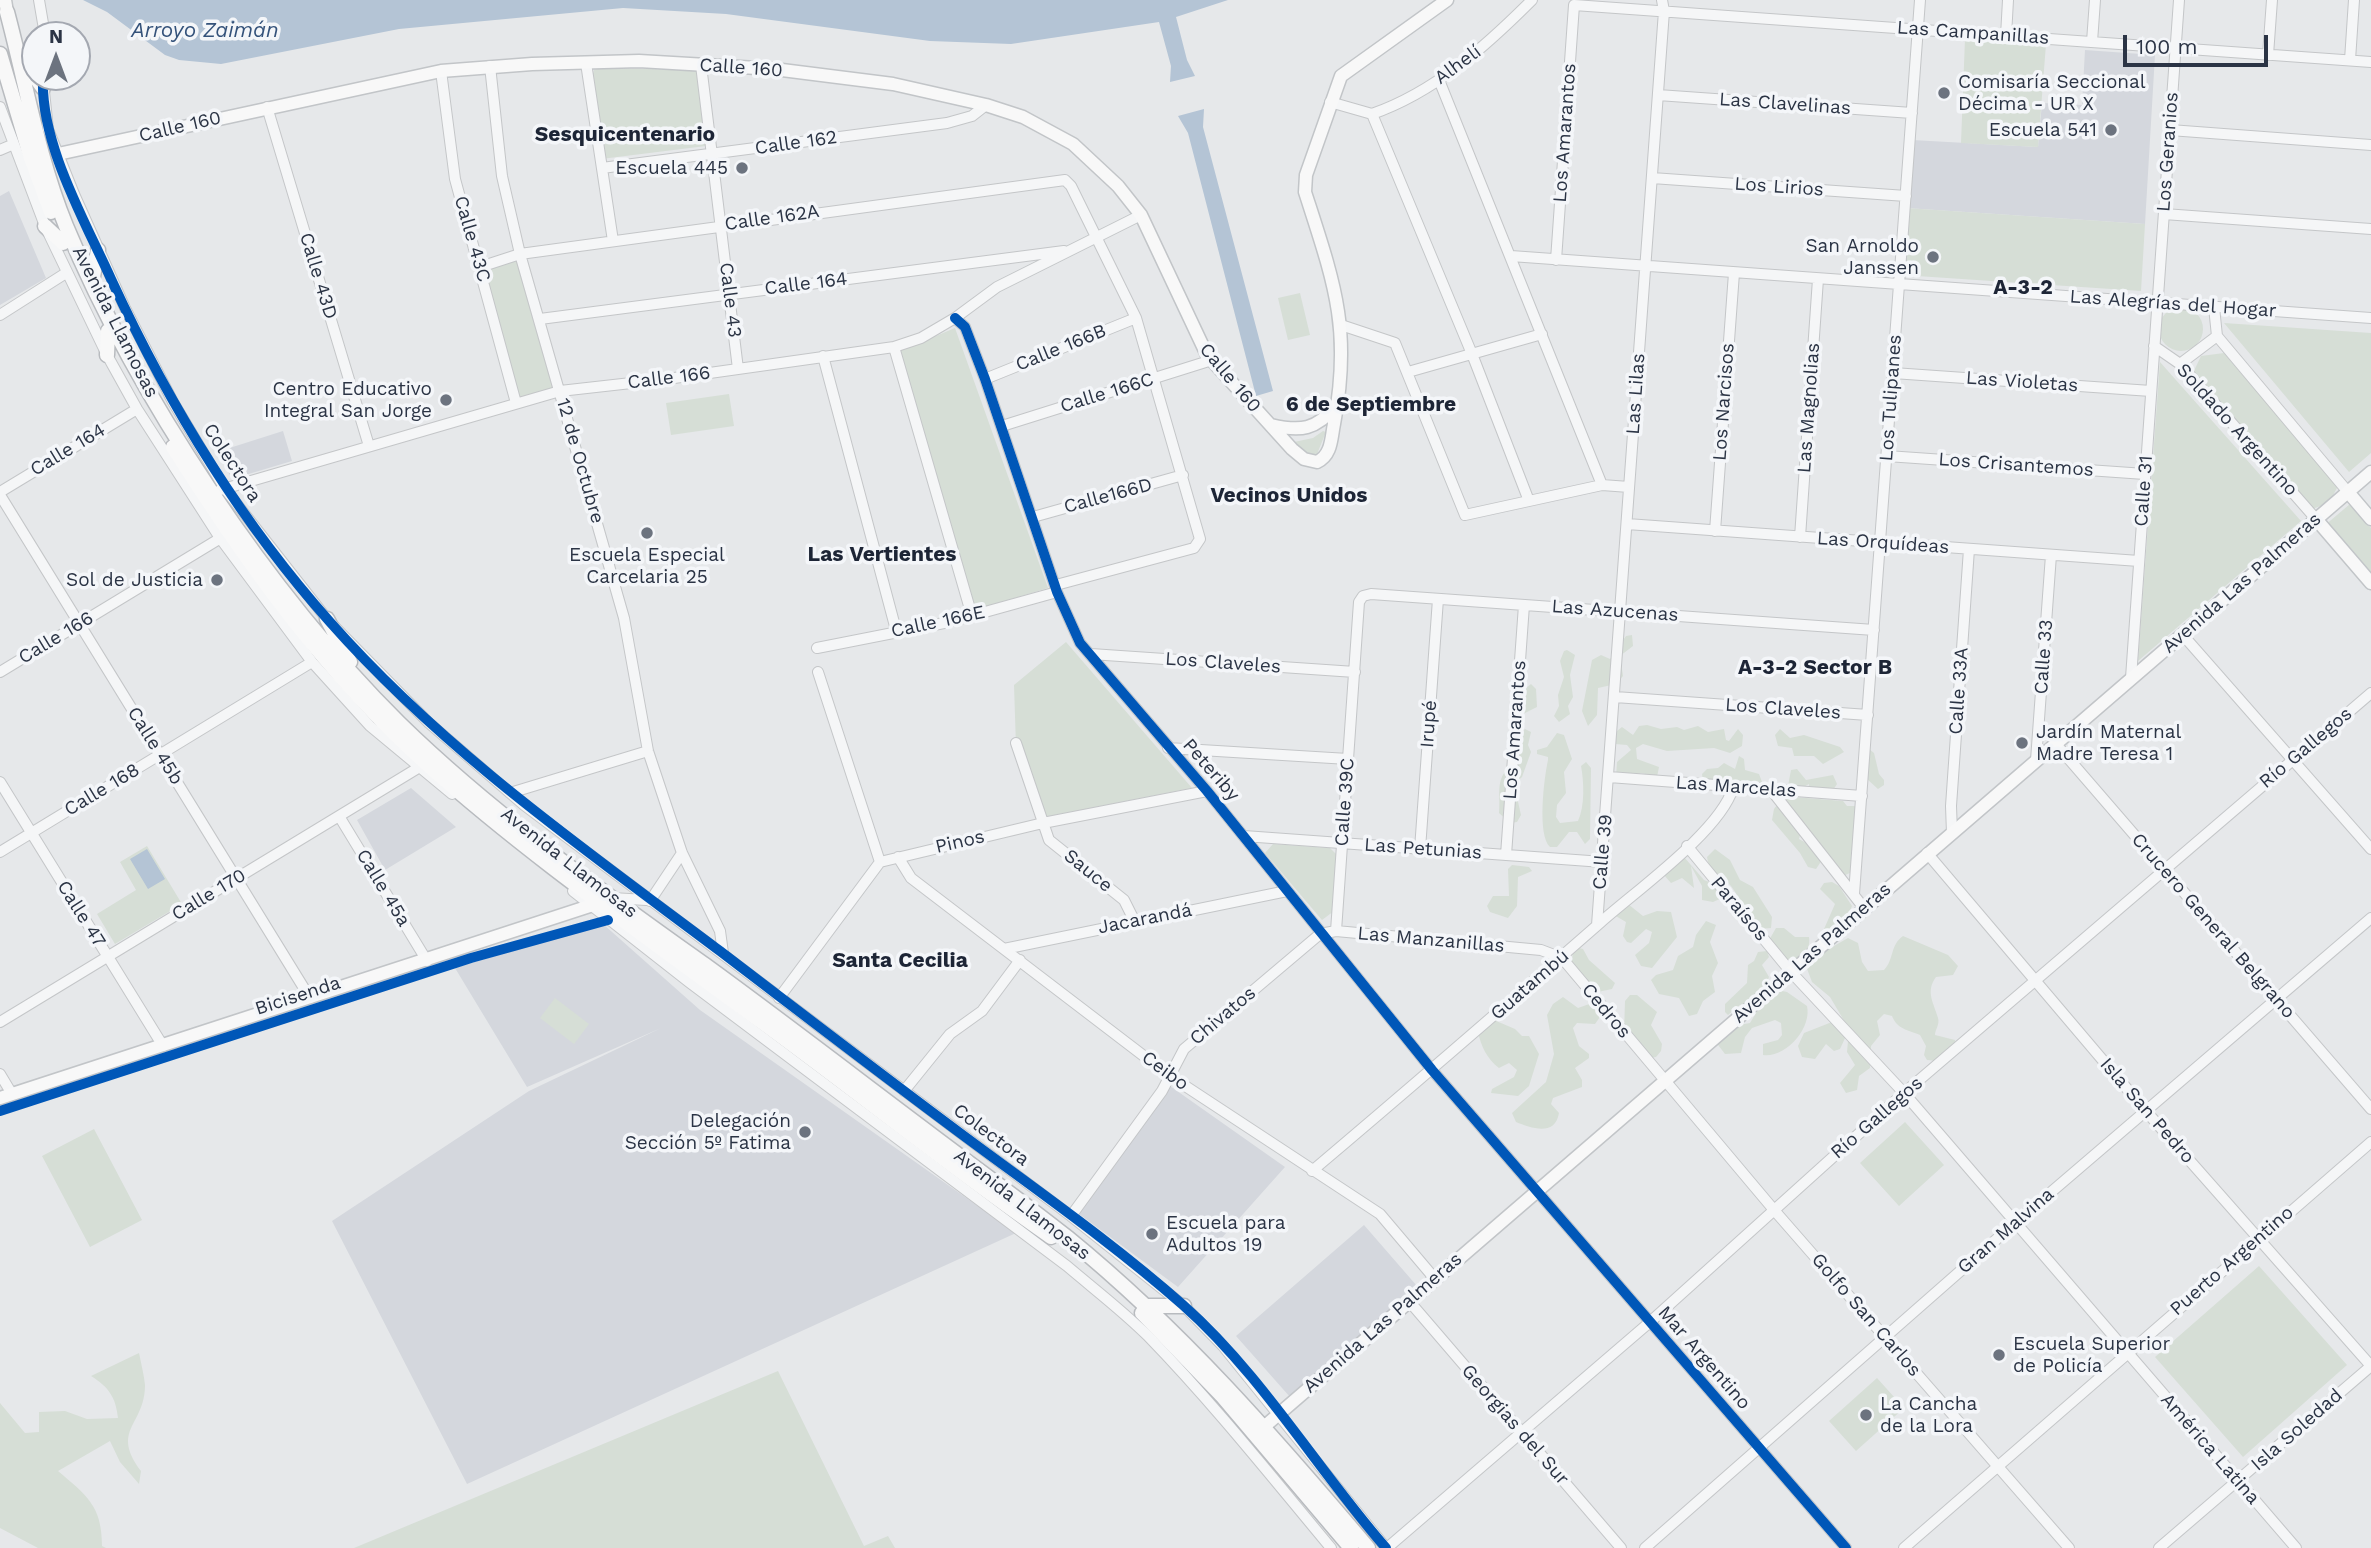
<!DOCTYPE html>
<meta charset="utf-8">
<style>
body{margin:0}
#map{position:relative;width:2371px;height:1548px;overflow:hidden;background:#e6e8ea;font-family:"Work Sans",sans-serif}
canvas{display:block}
.north{position:absolute;left:21px;top:21px;width:70px;height:70px;box-sizing:border-box;background:#f4f6f9;border:2px solid #a4a8b1;border-radius:50%;rotate:0deg;font-size:19px;font-weight:700;line-height:28px;text-align:center;color:#2b3445}
.north::after{content:'';display:block;margin:auto;width:24px;height:32px;background:#6c737f;clip-path:polygon(50% 0,100% 100%,50% 72%,0 100%)}
.scale{position:absolute;left:2123px;top:35px;width:145px;height:32px;box-sizing:border-box;border:4px solid #2b3445;border-top:0;padding-left:9px;font-size:21px;line-height:24px;white-space:nowrap;color:#2b3445;-webkit-text-stroke:5px #f4f6f9;paint-order:stroke}
</style>
<div id="map">
<canvas width="2371" height="1548"></canvas>
<div class="north">N</div>
<div class="scale">100 m</div>
</div>
<script>
const ctx = document.querySelector('canvas').getContext('2d');
ctx.lineJoin = 'round';
function paint(path, color) { ctx.fillStyle = color; ctx.fill(path, 'evenodd'); }
function stroke(path, color, width, dash) { ctx.strokeStyle = color; ctx.lineWidth = width; ctx.lineCap = dash ? 'butt' : 'round'; ctx.setLineDash(dash || []); ctx.stroke(path); }
function drawText(font, color, halo, rows, align = 'center') {
  ctx.font = font + ' "Work Sans",sans-serif'; ctx.lineWidth = 7; ctx.setLineDash([]); ctx.textBaseline = 'middle'; ctx.strokeStyle = halo; ctx.fillStyle = color; for (const [text, x, y, turn = 0] of rows) {
    ctx.save(); ctx.translate(x, y); ctx.rotate((+turn || 0) * Math.PI / 180); ctx.textAlign = isNaN(turn) ? turn : align; if (halo) ctx.strokeText(text, 0, 0); ctx.fillText(text, 0, 0); ctx.restore();
  }
}
const built = new Path2D(`
 M2085,50L2155,55L2145,224L1906,208L1912,140L2038,147L2042,103L2082,105Z
 M9,191L46,278L0,305V196Z
 M283,431L292,461L232,479L217,452Z
 M411,788L456,827L385,870L357,820Z
 M603,924L700,1010L1016,1233L467,1484L332,1221L529,1091L661,1028L527,1087L455,968Z
 M1170,1086L1285,1167L1178,1287L1079,1214Z
 M1364,1225L1417,1286L1290,1397L1236,1336Z`);
const green = new Path2D(`
 M1965,39L2046,44L2038,147L1961,143Z
 M600,68L698,70L706,146L601,159L591,81L594,70Z
 M1906,208L2145,224L2141,291L1902,275Z
 M518,259L554,389L518,399L484,269Z
 M1300,293L1310,335L1288,340L1278,298Z
 M2159 329a22 22 0 1 1 44 0a22 22 0 1 1-44 0Z
 M2224,323L2371,333V453L2349,472Z
 M955,328L1048,588L985,607H975L900,351Z
 M2224,353L2338,486L2329,503L2312,509L2192,375L2201,356Z
 M2160,362L2301,521L2138,661Z
 M729,394L734,426L671,435L666,403Z
 M1323,431L1326,432L1317,454H1307L1294,442L1313,438Z
 M2350,504L2371,528V580L2324,526Z
 M1632,635L1633,646L1620,656L1623,676L1616,684L1598,688L1597,715L1588,726L1582,711L1592,660L1601,655L1610,659L1626,636Z
 M1066,642L1192,788L1040,818L1016,747L1014,685Z
 M1567,650L1575,655L1570,675L1573,697L1568,706L1570,714L1559,722L1554,716L1559,706L1558,695L1564,677L1560,661L1564,651Z
 M1531,684L1536,689L1537,707L1525,713L1521,706L1526,688Z
 M1647,725L1661,729L1677,727L1684,730L1698,726L1708,732L1724,729L1726,740L1729,741L1738,729L1743,735L1742,746L1730,753L1714,748L1667,751L1643,744L1636,748L1637,759L1659,767L1657,777L1641,773L1626,778L1616,777L1617,762L1631,750L1627,745L1615,744L1613,734L1622,727L1633,735L1639,726Z
 M1525,729L1531,732L1528,745L1531,752L1522,777L1514,784L1521,815L1517,822L1510,823L1499,813C1501,793 1494,777 1513,765L1518,735Z
 M1780,729L1790,738L1804,735L1840,747L1844,752L1823,764L1814,756H1794L1792,748L1778,746L1775,735Z
 M1557,733L1564,735L1572,759L1564,772L1566,793L1557,805L1556,817L1560,823L1578,821C1585,806 1584,782 1581,766L1586,762L1591,768L1590,839L1585,844L1577,832H1569L1557,847H1550C1537,835 1544,778 1548,760V757L1537,754V750L1547,747Z
 M1869,749L1874,753L1879,774L1884,780V785L1878,789L1867,779Z
 M1739,756L1744,759L1745,770L1759,774L1762,782L1703,781L1702,774L1707,769L1718,768L1724,763L1735,769Z
 M1797,769L1806,780L1833,775L1837,784L1829,796L1822,799L1809,793V784L1796,791L1788,786L1791,770Z
 M1786,793L1794,797L1843,801L1847,806H1857L1852,872L1841,877L1802,828L1799,839L1817,849L1822,860L1816,869L1808,867L1800,853L1772,820L1774,809Z
 M1273,844L1330,848L1338,856L1334,911L1322,920L1265,853Z
 M147,846L182,904L115,944L97,914L136,890L120,862Z
 M1715,849L1730,860L1740,880L1753,887L1772,917L1771,928L1759,929C1748,916 1741,900 1731,886C1720,873 1711,880 1707,857Z
 M1684,857L1704,880L1721,887L1724,897L1713,902L1702,900V886L1691,866L1694,888L1682,878L1671,883L1663,874Z
 M1512,865L1529,867L1532,871L1518,877L1517,906L1508,918L1490,912L1487,906L1493,896H1509L1508,869Z
 M1832,882L1839,886L1852,906L1847,917L1828,935L1824,929L1835,904L1820,889L1824,883Z
 M1628,904L1643,916L1657,911L1671,912L1677,937L1652,968L1641,966L1635,955L1649,943L1652,932L1646,929L1631,943L1627,942L1623,936L1626,922L1614,915Z
 M1706,921L1716,925L1710,942L1718,963L1712,976L1715,992L1703,1001L1697,1014L1689,1016L1679,998L1659,994L1651,980L1656,975L1673,970L1678,956L1693,947L1696,935Z
 M1776,928H1784L1795,937H1809C1811,950 1802,959 1792,964L1784,962L1768,942Z
 M1903,936L1948,955L1958,966L1953,975L1936,977C1925,992 1934,1003 1938,1018C1940,1024 1935,1030 1935,1035L1955,1040L1956,1048L1938,1061L1927,1060L1924,1055L1926,1046L1920,1035C1908,1030 1897,1029 1892,1016L1884,1014L1877,1021L1880,1035L1871,1046L1870,1068L1859,1076L1857,1090L1846,1093L1840,1083L1855,1065L1847,1052L1849,1029L1830,997L1812,982L1806,966L1811,959L1848,938L1858,943L1862,962L1868,971L1884,970C1894,960 1890,945 1903,936Z
 M1579,948L1583,949L1589,960L1615,983L1612,989L1588,994L1570,977L1573,951Z
 M1767,951L1769,957L1762,965L1769,977L1760,998L1740,1005L1728,1015L1725,1012V1004L1747,983L1748,965L1754,961L1758,952Z
 M1778,990L1787,992L1807,1006C1812,1028 1786,1058 1763,1055V1044L1778,1040L1782,1035L1781,1023L1775,1020L1752,1028L1745,1037L1741,1053L1725,1054L1715,1041L1729,1027L1750,1023L1759,1008Z
 M1630,995H1637L1657,1012L1651,1025L1662,1044L1661,1051L1656,1057L1649,1058L1624,1033L1625,1001Z
 M1563,997L1578,1008L1595,1002L1600,1017L1595,1024L1577,1023L1573,1028L1579,1046L1589,1054V1058L1575,1068L1582,1080V1087L1553,1098L1551,1104L1559,1113C1555,1137 1531,1128 1516,1122L1512,1113L1546,1082L1554,1054L1547,1015L1553,1004Z
 M555,998L589,1024L574,1044L540,1018Z
 M1494,1020L1515,1029L1522,1036H1529L1539,1054L1529,1086L1518,1096L1491,1093L1492,1089L1514,1077L1517,1070L1509,1063L1499,1068C1487,1059 1481,1046 1478,1032Z
 M1832,1022L1846,1036L1840,1049L1834,1051L1826,1044L1815,1059L1802,1057L1798,1046L1804,1033Z
 M1905,1122L1944,1165L1899,1206L1860,1163Z
 M94,1129L142,1220L90,1247L42,1156Z
 M2259,1266L2347,1365L2243,1457L2155,1357Z
 M139,1353C141,1363 144,1375 145,1385C145,1426 110,1429 141,1471L139,1484L120,1462L110,1441L58,1471C86,1495 102,1505 102,1546L106,1548H38L0,1528V1403L25,1433L39,1432V1412L65,1411L87,1419L118,1418C116,1398 109,1387 91,1376Z
 M778,1371L864,1546L888,1536L895,1548H354Z
 M1877,1378L1904,1408L1856,1451L1829,1421Z`);
const water = new Path2D(`
 M83,0H1228L1176,17L1187,60L1195,76L1170,82L1171,66L1159,22L1011,44L930,41L726,14L623,8L399,29L221,64L179,60L165,55L107,12Z
 M1204,109L1203,127L1273,391L1256,396L1188,133L1178,116Z
 M147,849L165,879L148,889L130,859Z`);
const minor = new Path2D(`
 M39,0L45,35
 M2006,36L2008,0
 M2092,42L2095,0
 M2268,55L2272,0
 M2350,60L2354,0
 M586,63L613,241
 M701,65L738,369
 M490,66L502,176L520,254L624,618L648,751L682,853L720,931L723,953
 M441,71L455,179L516,403
 M1439,80L1602,485L1629,487
 M43,82L48,129L74,194L125,308L173,402L225,489L327,619L429,723L524,805L1071,1216L1184,1306L1223,1346L1386,1548
 M1658,95L1912,113
 M1330,102L1372,114L1472,354L1529,501
 M0,107L45,226L107,355L137,409L220,538L312,662L370,726L452,794
 M267,107L369,446
 M1372,114C1435,92 1486,46 1532,0
 M2170,130L2371,145
 M0,150L14,144
 M602,168L947,123L972,116L986,105
 M1652,178L1906,196
 M2164,214L2371,229
 M1511,256L2371,318
 M1556,260L1574,5L2371,62
 M480,267L520,254L1065,180L1071,186L1136,318L1200,539L1194,548L1056,585
 M2214,307L2217,336L2348,492
 M0,315L66,273
 M955,318L965,327L985,379L1057,592L1080,643L1207,791L1432,1070L1846,1548
 M540,319L1064,251
 M1341,325L1395,343L1465,515L1602,485
 M2154,346L2180,364L2316,519
 M894,347L972,616
 M823,356L896,630
 M2180,364L2217,336
 M1408,372L1542,334
 M1893,373L2151,391
 M985,379L1136,318
 M1002,426L1212,360
 M1887,456L2145,474
 M220,490L560,391L667,379L894,347L921,338L955,318L997,287L1141,215
 M0,492L137,409
 M0,495L310,998
 M1033,517L1183,475
 M1627,524L2139,561
 M1715,531L1734,273
 M1800,537L1818,279
 M2182,634L2371,849
 M817,648L949,622L1057,592
 M1091,654L1355,672
 M0,672L224,536
 M818,672L880,862
 M2131,678L2179,0
 M1615,697L1868,715
 M1016,743L1049,840L1124,900L1134,920
 M2055,743L2371,1109
 M1168,748L1348,759
 M2036,760L2051,555
 M1609,777L1862,796
 M0,782L163,1046
 M1772,791L1864,908
 M510,793L648,751
 M339,816L427,961
 M1952,833L1951,806L1969,549
 M1244,836L1603,862
 M1687,846L1791,972L1904,1093L2296,1548
 M1420,849L1438,599
 M0,852L312,662
 M1927,853L2145,1110L2371,1366
 M1506,855L1524,605
 M898,857L911,878L1170,1076L1380,1214L1435,1279
 M573,891L689,982L1067,1266C1094,1289 1123,1311 1148,1336C1213,1403 1271,1476 1331,1548
 M1854,894L1920,0
 M612,898L646,900
 M650,901L682,853
 M1597,925L1664,11L1662,0
 M1336,931L1359,602L1363,596L1371,594L1874,630
 M1004,949L1287,891
 M779,998L880,862L1043,823L1207,791
 M0,1022L418,768
 M0,1074L12,1094
 M904,1091L950,1034L982,1011L1020,960
 M1312,1171C1409,1089 1505,1006 1601,922C1637,890 1720,831 1733,788
 M1071,1216L1162,1091L1184,1049L1320,934L1336,931L1541,950L1562,958L1774,1210L2069,1548
 M1409,1301L1621,1548
 M1387,1548L1650,1322L1904,1093L2371,693
 M1645,1548L2015,1223L2371,918
 M1904,1548L2371,1142
 M2159,1548L2371,1366`);
const major = new Path2D(`
 M5,0L7,12
 M58,154L441,71L532,64L639,61L774,69L893,84L986,105L1023,117L1073,144L1118,186L1141,215L1207,355L1292,449L1304,459L1317,462C1332,455 1331,438 1334,424C1352,329 1334,282 1305,192L1306,175L1341,76L1447,0
 M1271,425C1301,432 1316,430 1337,405
 M2348,492L2371,519
 M2316,519L2371,583
 M0,1098L605,901
 M1258,1432L2371,472`);
const highway = new Path2D(`
 M7,12C26,83 38,158 66,226C137,397 268,593 399,723C492,814 600,890 705,965C782,1021 857,1079 933,1136C978,1170 1024,1203 1068,1238C1181,1330 1274,1437 1368,1548
 M0,54L30,155L51,212
 M23,60L43,88
 M45,226L63,243
 M92,282L98,250
 M107,355L108,331
 M173,447C246,562 325,673 427,764C532,858 650,939 763,1023C860,1094 953,1169 1051,1237
 M327,619L350,662
 M1148,1306H1184
 M1142,1313L1223,1397L1351,1548`);
const cycleway = new Path2D(`
 M43,77C40,143 84,219 111,279C168,403 239,520 330,622C444,751 583,848 720,951C801,1013 882,1075 964,1136C1038,1191 1114,1244 1183,1305C1262,1375 1317,1469 1386,1548
 M955,318L965,327L985,379L1057,592L1080,643L1207,791L1432,1070L1846,1548
 M0,1111L471,958L608,920`);
const markers = [
 [1944,93,7,"#6c737f"],
 [2111,130,7,"#6c737f"],
 [742,168,7,"#6c737f"],
 [1933,257,7,"#6c737f"],
 [446,400,7,"#6c737f"],
 [647,533,7,"#6c737f"],
 [217,580,7,"#6c737f"],
 [2022,743,7,"#6c737f"],
 [805,1132,7,"#6c737f"],
 [1152,1234,7,"#6c737f"],
 [1999,1355,7,"#6c737f"],
 [1866,1415,7,"#6c737f"]
];
const streetNames = [
 ["Las Campanillas",1973,33,4],
 ["Alhelí",1458,65,-36],
 ["Calle 160",741,68,4],
 ["Las Clavelinas",1785,104,4],
 ["Calle 160",180,127,-13],
 ["Los Amarantos",1565,133,-86],
 ["Calle 162",796,143,-8],
 ["Los Geranios",2168,152,-86],
 ["Los Lirios",1779,187,4],
 ["Calle 162A",772,218,-8],
 ["Calle 43C",472,239,74],
 ["Calle 43D",318,276,73],
 ["Calle 164",806,284,-7],
 ["Calle 43",730,300,83],
 ["Las Alegrías del Hogar",2173,304,4],
 ["Avenida Llamosas",115,322,63],
 ["Calle 166B",1061,348,-22],
 ["Calle 166",669,378,-7],
 ["Calle 160",1230,378,50],
 ["Las Violetas",2022,382,4],
 ["Calle 166C",1107,393,-17],
 ["Las Lilas",1636,394,-86],
 ["Los Tulipanes",1891,398,-86],
 ["Los Narcisos",1724,402,-86],
 ["Las Magnolias",1809,408,-86],
 ["Soldado Argentino",2237,430,48],
 ["Calle 164",68,450,-31],
 ["12 de Octubre",580,461,74],
 ["Colectora",232,463,57],
 ["Los Crisantemos",2016,465,4],
 ["Calle 31",2144,491,-86],
 ["Calle166D",1108,496,-15],
 ["Las Orquídeas",1883,543,4],
 ["Avenida Las Palmeras",2242,583,-41],
 ["Las Azucenas",1615,611,4],
 ["Calle 166E",938,622,-12],
 ["Calle 166",56,638,-31],
 ["Calle 33",2044,657,-86],
 ["Los Claveles",1223,663,4],
 ["Calle 33A",1959,691,-86],
 ["Los Claveles",1783,709,4],
 ["Irupé",1429,724,-86],
 ["Los Amarantos",1515,730,-86],
 ["Calle 45b",155,746,58],
 ["Río Gallegos",2306,748,-40],
 ["Peteriby",1211,770,49],
 ["Las Marcelas",1736,787,4],
 ["Calle 168",102,790,-31],
 ["Calle 39C",1345,802,-86],
 ["Pinos",960,842,-13],
 ["Las Petunias",1423,849,4],
 ["Calle 39",1603,852,-85],
 ["Avenida Llamosas",569,863,38],
 ["Sauce",1088,871,39],
 ["Calle 45a",383,888,59],
 ["Calle 170",209,895,-31],
 ["Paraísos",1739,909,50],
 ["Calle 47",81,914,58],
 ["Jacarandá",1145,919,-11],
 ["Crucero General Belgrano",2213,926,49],
 ["Las Manzanillas",1431,940,5],
 ["Avenida Las Palmeras",1812,953,-41],
 ["Guatambú",1530,985,-41],
 ["Bicisenda",298,996,-18],
 ["Cedros",1606,1011,50],
 ["Chivatos",1223,1016,-40],
 ["Ceibo",1165,1071,36],
 ["Isla San Pedro",2147,1111,49],
 ["Río Gallegos",1877,1118,-41],
 ["Colectora",991,1135,37],
 ["Avenida Llamosas",1022,1205,38],
 ["Gran Malvina",2006,1231,-41],
 ["Puerto Argentino",2232,1261,-41],
 ["Golfo San Carlos",1866,1315,49],
 ["Avenida Las Palmeras",1383,1323,-41],
 ["Mar Argentino",1704,1358,49],
 ["Georgias del Sur",1515,1425,49],
 ["Isla Soledad",2297,1430,-41],
 ["América Latina",2210,1449,49]
];
const poiNames = [
 ["Comisaría Seccional",1958,82,"left"],
 ["Décima - UR X",1958,104,"left"],
 ["Escuela 541",2097,130],
 ["Escuela 445",728,168],
 ["San Arnoldo",1919,246],
 ["Janssen",1919,268],
 ["Centro Educativo",432,389],
 ["Integral San Jorge",432,411],
 ["Escuela Especial",647,555,"center"],
 ["Carcelaria 25",647,577,"center"],
 ["Sol de Justicia",203,580],
 ["Jardín Maternal",2036,732,"left"],
 ["Madre Teresa 1",2036,754,"left"],
 ["Delegación",791,1121],
 ["Sección 5º Fatima",791,1143],
 ["Escuela para",1166,1223,"left"],
 ["Adultos 19",1166,1245,"left"],
 ["Escuela Superior",2013,1344,"left"],
 ["de Policía",2013,1366,"left"],
 ["La Cancha",1880,1404,"left"],
 ["de la Lora",1880,1426,"left"]
];
const waterNames = [
 ["Arroyo Zaimán",205,31]
];
const neighbourhoodNames = [
 ["Sesquicentenario",625,135],
 ["A-3-2",2023,288],
 ["6 de Septiembre",1371,405],
 ["Vecinos Unidos",1289,496],
 ["Las Vertientes",882,555],
 ["A-3-2 Sector B",1815,668],
 ["Santa Cecilia",900,961]
];
paint(built, '#d4d7dd');
paint(green, '#d6ded6');
paint(water, '#b4c4d5');
stroke(minor, '#c4c6c8', 12);
stroke(major, '#c2c5c8', 15);
stroke(highway, '#b8bbbf', 17);
stroke(minor, '#f5f6f7', 10);
stroke(major, '#f8f8f8', 12);
stroke(highway, '#f8f8f8', 14);
stroke(cycleway, '#0057b8', 10);
for (const [x, y, r, color] of markers) { const dot = new Path2D(); dot.arc(x, y, r, 0, 2 * Math.PI); ctx.fillStyle = color; ctx.fill(dot); stroke(dot, '#f4f6f9', 2.5); }
drawText('19px', '#2b3445', '#f4f6f9', streetNames);
drawText('19px', '#2b3445', '#f4f6f9', poiNames, 'right');
drawText('italic 21px', '#34527a', '#f4f6f9', waterNames);
drawText('bold 21px', '#1d2536', '#f4f6f9', neighbourhoodNames);
</script>
